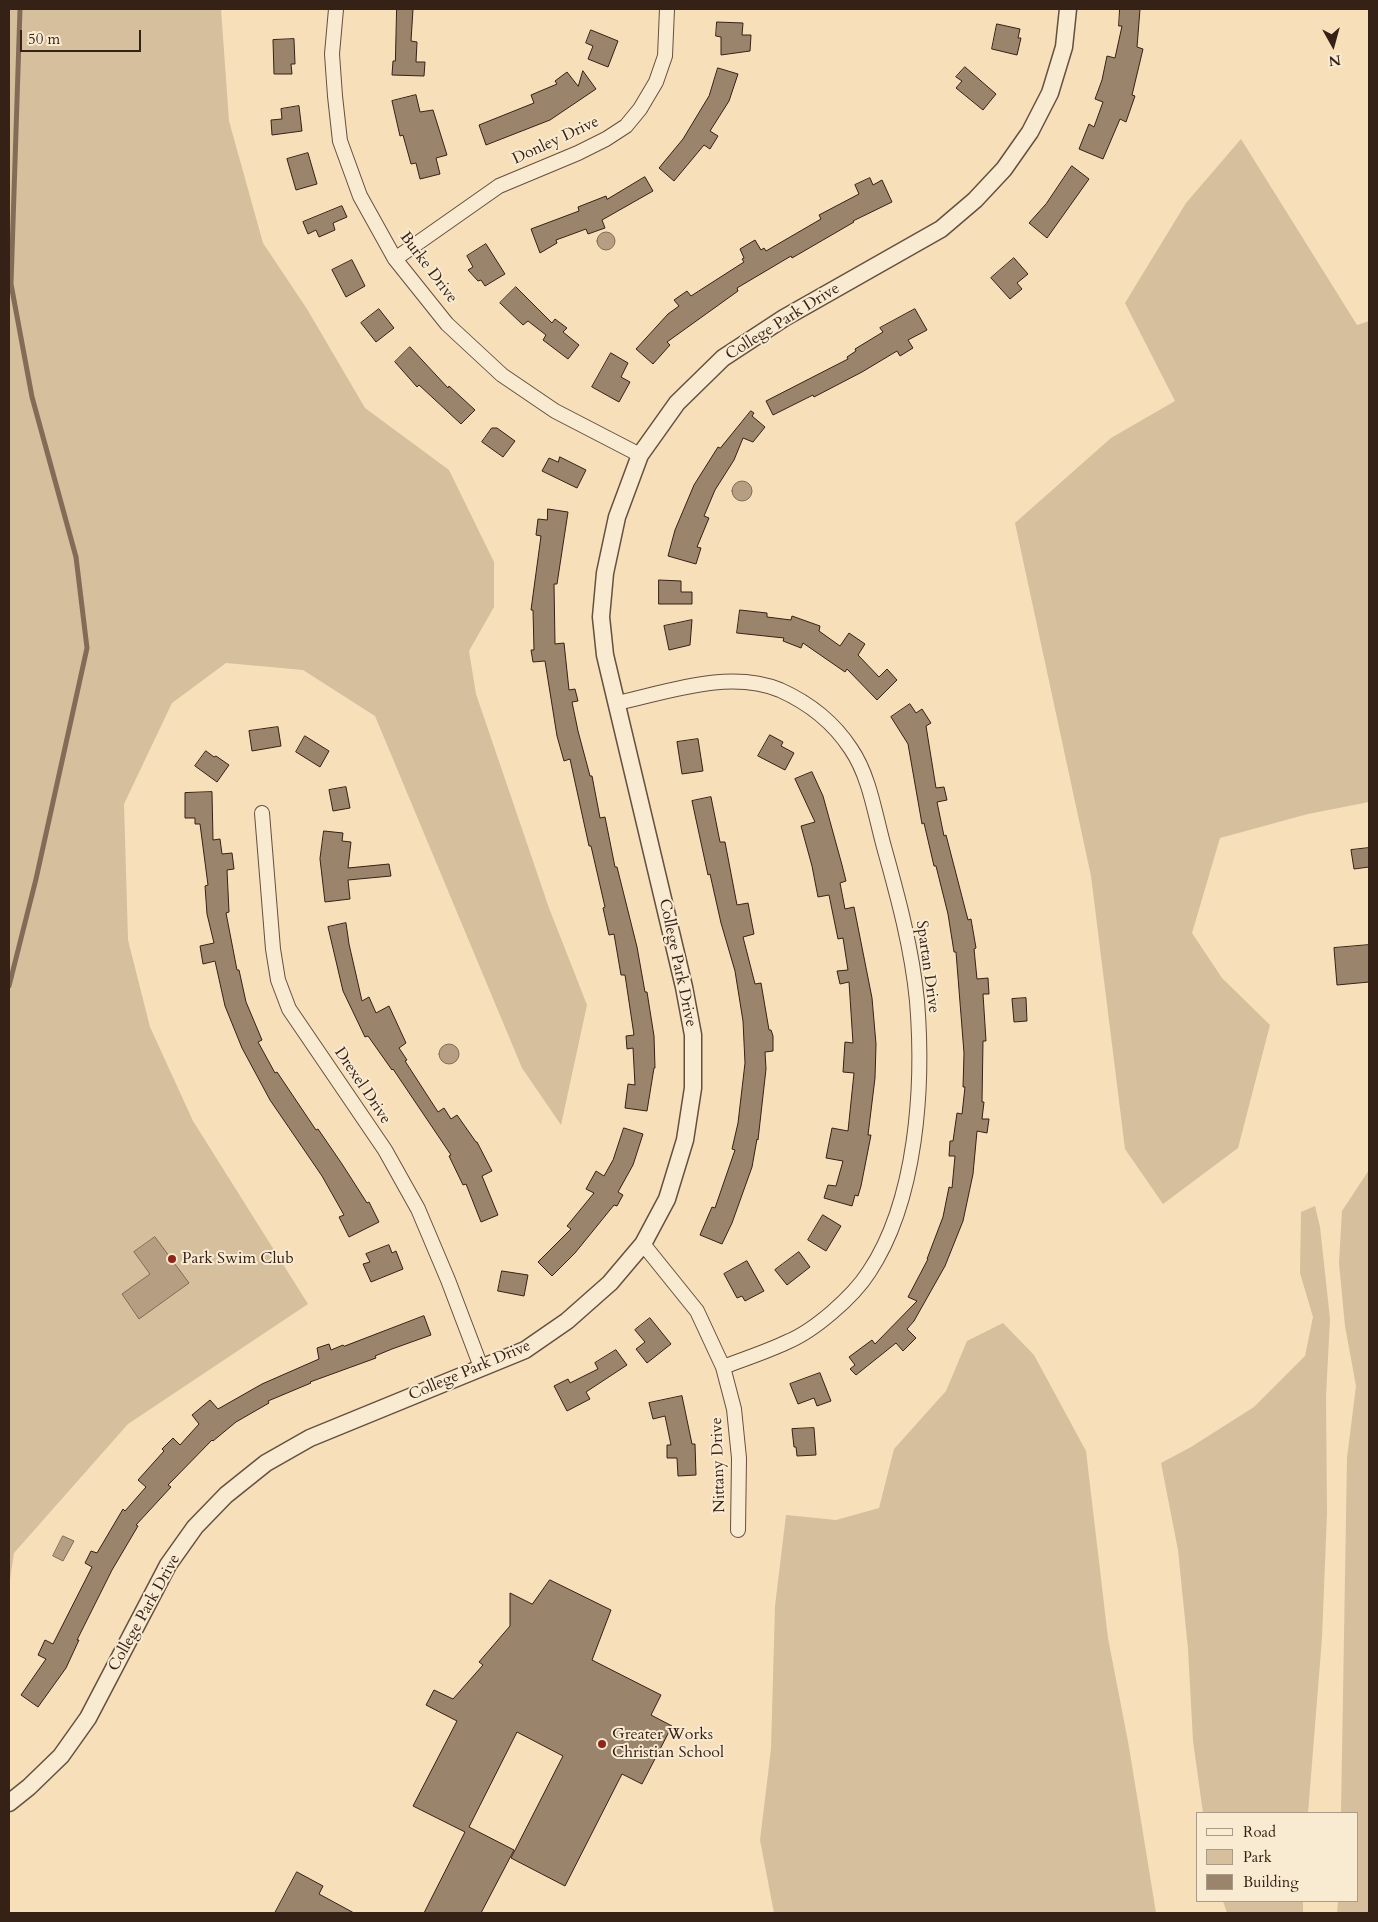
<!DOCTYPE html>
<style>
body{margin:0}
#map{position:relative;width:1378px;height:1922px;overflow:hidden;background:#f6dfb9;font-family:Cardo,serif}
canvas{display:block}
.frame{position:absolute;inset:0;border:10px solid #362116;pointer-events:none}
.legend{position:absolute;left:1196px;top:1812px;width:162px;height:90px;box-sizing:border-box;background:#f9ead2;border:1px solid #ab9a87;margin:0;padding:6px 9px;list-style:none;font-size:15px;color:#362116}
.legend li{display:flex;align-items:center;gap:10px;height:25px}
.legend b{width:25px;border:1px solid #ab9a87}
.north{position:absolute;left:1308px;top:20px;width:50px;height:50px;-webkit-text-stroke:4px #f9ead2;paint-order:stroke;rotate:173deg;font-size:14px;font-weight:700;line-height:20px;text-align:center;color:#362116}
.north::after{content:'';display:block;margin:auto;width:18px;height:22px;background:#362116;clip-path:polygon(50% 0,100% 100%,50% 72%,0 100%)}
.scale{position:absolute;left:20px;top:30px;width:121px;height:22px;box-sizing:border-box;border:2px solid #362116;border-top:0;padding-left:6px;font-size:15px;line-height:18px;white-space:nowrap;color:#362116;-webkit-text-stroke:4px #f9ead2;paint-order:stroke}
</style>
<div id="map">
<canvas width="1378" height="1922"></canvas>
<div class="frame"></div>
<ul class="legend">
<li><b style="height:6px;background:#f9ead2"></b>Road</li>
<li><b style="height:14px;background:#d5bf9d"></b>Park</li>
<li><b style="height:14px;background:#9a846b"></b>Building</li>
</ul>
<div class="north">N</div>
<div class="scale">50 m</div>
</div>
<script>
const ctx = document.querySelector('canvas').getContext('2d');
ctx.lineJoin = 'round';
function paint(path, color) { ctx.fillStyle = color; ctx.fill(path, 'evenodd'); }
function stroke(path, color, width, dash) { ctx.strokeStyle = color; ctx.lineWidth = width; ctx.lineCap = dash ? 'butt' : 'round'; ctx.setLineDash(dash || []); ctx.stroke(path); }
function drawText(font, color, halo, rows, align = 'center') {
  ctx.font = font + ' Cardo,serif'; ctx.lineWidth = 4; ctx.setLineDash([]); ctx.textBaseline = 'middle'; ctx.strokeStyle = halo; ctx.fillStyle = color; for (const [text, x, y, turn = 0] of rows) {
    ctx.save(); ctx.translate(x, y); ctx.rotate((+turn || 0) * Math.PI / 180); ctx.textAlign = isNaN(turn) ? turn : align; if (halo) ctx.strokeText(text, 0, 0); ctx.fillText(text, 0, 0); ctx.restore();
  }
}
const green = new Path2D(`
 M9,9H221L229,121L263,243L307,309L365,408L449,470L494,562V607L469,651L476,694L549,908L587,1005L561,1125L522,1068L375,716L303,670L226,663L172,703L124,804L128,940L150,1027L193,1121L308,1304L128,1424L14,1553L9,1586Z
 M1241,139L1357,325L1369,321V802L1308,814L1220,838L1192,933L1222,978L1270,1025L1238,1148L1163,1204L1125,1149L1091,876L1015,523L1111,438L1175,401L1125,303L1186,203Z
 M1369,1170V1913H1337L1338,1901H1357V1813H1341L1347,1458L1356,1386L1345,1326L1339,1263L1342,1211Z
 M1315,1206L1320,1227L1330,1319L1326,1396L1327,1513L1322,1638L1308,1813H1203L1193,1741L1188,1649L1178,1550L1161,1463L1191,1447L1254,1407L1305,1356L1313,1317L1300,1273L1301,1212Z
 M1003,1323L1034,1355L1086,1451L1108,1638L1129,1747L1156,1913H774L760,1840L771,1749L775,1606L786,1515L836,1520L879,1508L894,1449L946,1391L967,1341Z
 M1223,1901H1303V1913H1227Z`);
const water = new Path2D(`
 M597 241a9 9 0 1 1 18 0a9 9 0 1 1-18 0Z
 M732 491a10 10 0 1 1 20 0a10 10 0 1 1-20 0Z
 M439 1054a10 10 0 1 1 20 0a10 10 0 1 1-20 0Z
 M155,1237L189,1283L139,1319L122,1294L150,1274L134,1252Z
 M63,1536L74,1541L63,1561L53,1556Z`);
const stream = new Path2D(`
 M9,986L36,879L87,648L76,557L32,397L11,284L20,9`);
const building = new Path2D(`
 M397,9H413L411,41L417,42L416,62H425L424,76L392,75L393,61H395Z
 M1120,9H1140L1137,47L1143,49L1132,95L1135,96L1126,122L1120,119L1103,159L1079,149L1089,124L1094,127L1103,102L1095,99L1102,80L1107,56L1115,58L1122,26H1119Z
 M717,22L743,23L742,35H751L750,51L721,55V37L716,36Z
 M997,24L1020,29L1018,38H1021L1017,55L992,49Z
 M591,30L618,41L608,67L588,59L593,46L586,43Z
 M294,39L295,64H291L292,74H274L273,40Z
 M965,67L996,94L983,110L956,88L962,81L956,77Z
 M718,68L738,74L729,101L710,131L718,136L710,149L704,145L674,181L659,168L683,139L709,96Z
 M583,71L596,89L550,120L486,145L479,125L534,103L531,95L557,84L555,81L567,72L578,86Z
 M416,95L420,112L433,110L447,155L436,158L440,174L420,179L416,163L411,164L403,135L400,136L392,101Z
 M299,106L302,131L272,135L271,120L282,119L281,109Z
 M308,153L317,184L296,190L287,159Z
 M1072,166L1089,179L1047,238L1029,223L1046,204Z
 M645,177L653,191L602,220L605,228L588,234L586,229L556,240L557,243L540,253L531,229L579,211L578,207L606,196L607,199Z
 M870,178L873,185L882,180L892,202L853,221L854,222L792,258L791,256L737,288L738,291L667,342L670,345L653,364L636,349L668,314L679,306L674,300L687,291L691,296L744,262L742,259L744,258L740,249L755,240L761,250L764,248L766,251L821,219L819,215L859,194L855,185Z
 M342,206L347,217L333,223L335,230L319,237L316,230L308,234L303,222Z
 M486,244L505,274L485,286L481,280L478,281L468,270L473,267L467,256Z
 M1014,258L1028,274L1017,283L1022,289L1010,299L991,278Z
 M352,260L365,286L346,297L332,270Z
 M516,287L552,323L555,319L567,328L563,332L579,345L568,359L543,340L546,335L528,321L523,325L500,303Z
 M379,309L394,328L376,342L361,323Z
 M915,309L927,330L908,340L913,348L900,356L897,351L862,372L814,397L813,395L773,415L766,401L848,359L847,357L856,351L855,349L883,332L880,328Z
 M410,347L448,388L449,386L475,410L461,424L419,385L417,387L395,362Z
 M611,353L628,363L621,377L630,382L619,402L592,387Z
 M751,411L754,413L752,416L765,427L753,442L743,438L734,460L715,490L704,516L709,518L697,547L701,548L696,564L668,556L675,530L694,485L718,447L720,448Z
 M492,428H497L515,441L503,457L482,442Z
 M560,457L586,470L577,488L542,471L549,458L558,462Z
 M548,509L568,512L557,584H554L555,644L564,643L569,690L575,689L578,701L572,702L578,731L590,776H592L600,818L605,817L615,867H617L637,947L645,992H647L654,1036L655,1068H654L647,1111L625,1108L628,1084L635,1085L633,1048L627,1049L626,1036L634,1035L625,975H621L614,934L609,935L603,908L605,907L591,846H589L570,759L564,761L557,736L545,661L533,662L531,650H534L533,610H531L541,536L536,535L538,519L547,520Z
 M659,580L681,581V592H692V604H659Z
 M740,610L767,613V617L791,620L792,616L820,626L819,631L840,646L849,633L865,644L858,655L879,677L887,669L897,680L877,700L847,669L845,672L803,643L801,648L783,641L784,638L737,633Z
 M692,620L690,645L669,650L664,626Z
 M910,704L916,713L922,709L931,723L926,726L936,788L944,787L947,800L937,802L944,836L946,835L968,920L971,919L976,948L974,949L977,979L988,978L989,994H983L986,1041H983L982,1102H984L982,1119H989L987,1133L977,1131L973,1174L963,1221L945,1266L914,1321L907,1329L916,1338L903,1351L896,1343L856,1375L850,1369L855,1365L849,1357L872,1340L875,1344L917,1301L908,1297L928,1259H927L943,1217L949,1187L952,1188L955,1156H949L950,1141H953L957,1113L962,1114L965,1087H963L964,1053L956,952H954L948,914L936,866H934L924,823L922,824L908,744L891,717Z
 M278,727L281,746L252,751L249,731Z
 M770,735L783,742L781,746L794,753L785,770L758,756Z
 M305,736L329,751L320,767L296,752Z
 M698,739L703,771L682,774L677,742Z
 M206,751L214,757L216,756L229,765L217,782L195,766Z
 M812,772L823,796L842,865L846,881L840,883L845,909L854,907L872,998L876,1044L875,1078L868,1135H871L861,1186L858,1196L855,1195L852,1206L824,1198L828,1185L836,1186L843,1161L826,1158L832,1128L848,1131L854,1073L843,1072L845,1042L853,1043L849,982L840,984L837,971L848,970L843,938L838,939L829,895L818,897L812,866L801,826L815,822L795,779Z
 M346,787L350,808L333,811L329,790Z
 M212,792L213,840L220,839L222,854L232,853L234,869L227,870L229,912L226,913L237,970H239L246,1002L262,1040L258,1042L275,1073L277,1072L316,1130L318,1129L342,1164L367,1203L369,1202L379,1222L349,1237L339,1217L344,1215L322,1176L270,1100L242,1048L225,1006L215,961L203,964L200,946L214,943L207,914L205,886L208,885L200,824H195V818H185V793Z
 M711,797L720,842H725L737,905L748,903L754,934L743,937L755,984L761,983L769,1030H771L773,1036V1051L765,1052L766,1069L758,1140L757,1139L752,1167L732,1223L722,1244L700,1235L712,1207L715,1208L735,1150L732,1149L738,1123L745,1063L743,1021L735,971L721,923L710,874L708,875L692,801Z
 M324,831L343,833L342,841L351,842L348,868L389,864L391,876L348,880L350,899L325,902L320,859Z
 M1369,848V867L1354,869L1351,850Z
 M346,923L349,944L362,1001L369,997L376,1013L389,1006L406,1043L399,1048L407,1060L405,1061L438,1112L444,1108L451,1119L457,1115L476,1142H477L492,1171L482,1176L498,1215L481,1222L466,1184L463,1185L449,1156L451,1155L393,1069L392,1070L368,1036L365,1037L343,991L328,927Z
 M1369,945V982L1337,985L1334,948Z
 M1026,998L1027,1021L1014,1022L1012,999Z
 M624,1128L643,1134L633,1165L618,1192L623,1195L617,1206L614,1205L575,1253L552,1276L538,1262L571,1229L567,1226L594,1193L586,1189L596,1171L604,1176L613,1160Z
 M823,1215L841,1226L826,1251L808,1240Z
 M389,1245L392,1253L396,1251L403,1269L371,1282L363,1264L370,1262L366,1254Z
 M799,1252L810,1267L787,1285L775,1270Z
 M747,1261L764,1291L745,1301L742,1296L737,1298L724,1274Z
 M502,1271L528,1275L524,1296L498,1291Z
 M424,1316L431,1335L392,1349L375,1356L376,1358L310,1382L311,1383L268,1401L269,1403L236,1422L213,1441L212,1440L168,1485L171,1487L136,1525L138,1526L112,1570L77,1640H79L66,1668L38,1707L21,1695L46,1659L38,1655L45,1640L53,1644L92,1567L85,1563L91,1551L97,1553L123,1509L125,1511L146,1487L138,1480L164,1451L162,1449L173,1438L180,1445L199,1424L192,1415L210,1400L218,1409L262,1384L319,1359L317,1348L329,1344L331,1350L343,1345L344,1346Z
 M650,1318L671,1344L647,1363L636,1349L645,1342L635,1330Z
 M616,1350L627,1365L586,1392L590,1399L567,1411L554,1386L568,1379L570,1383L598,1369L595,1363Z
 M820,1373L831,1401L817,1406L814,1398L798,1404L790,1384Z
 M682,1396L692,1444H695L696,1475L678,1476L677,1458H667V1445H671L665,1416L653,1419L649,1403Z
 M814,1428L816,1455L797,1456L796,1447H794L792,1429Z
 M550,1580L611,1610L592,1660L661,1695L651,1715L672,1726L642,1784L622,1774L565,1886L511,1858L563,1756L517,1732L469,1827L514,1850L481,1913H424L465,1832L413,1806L457,1721L426,1705L434,1690L453,1699L483,1665L479,1662L510,1626V1593L532,1604Z
 M297,1872L323,1886L319,1894L354,1913H275Z`);
const minor = new Path2D(`
 M336,9L332,54L335,96L340,141L360,196L395,259L447,324L502,375L555,411L640,455
 M395,259L499,186L578,153L606,139L626,126L640,109L656,82L665,56L667,9
 M617,703C668,692 729,669 780,690C809,703 834,723 851,749C870,777 875,815 884,847C898,897 912,949 917,1001C924,1086 917,1200 869,1272C853,1297 814,1331 787,1342C766,1352 744,1359 723,1367
 M262,813L273,949L278,980L289,1009L385,1150L418,1209L448,1280L481,1367
 M643,1244L697,1311L723,1367L734,1409L739,1458L738,1530`);
const tertiary = new Path2D(`
 M9,1803L29,1787L61,1756L88,1718L168,1565L195,1527L226,1495L266,1463L310,1438L525,1350L567,1321L610,1283L643,1244L667,1199L685,1140L693,1088V1035L684,987L605,655L601,617L605,573L617,517L640,455L677,403L723,358L784,318L941,229L975,200L1004,169L1030,132L1050,93L1064,47L1068,9`);
const markers = [
 [172,1259,5,"#8f2418"],
 [602,1744,5,"#8f2418"]
];
const streetNames = [
 ["Donley Drive",556,141,-25],
 ["Burke Drive",428,268,53],
 ["College Park Drive",783,322,-32],
 ["College Park Drive",677,963,78],
 ["Spartan Drive",927,967,82],
 ["Drexel Drive",362,1086,56],
 ["College Park Drive",470,1371,-23],
 ["Nittany Drive",719,1465,-92],
 ["College Park Drive",145,1613,-61]
];
const poiNames = [
 ["Park Swim Club",182,1259],
 ["Greater Works",612,1735],
 ["Christian School",612,1753]
];
paint(green, '#d5bf9d');
paint(water, '#b59e82');
stroke(water, '#826c57', 1);
stroke(stream, '#826c57', 5);
paint(building, '#9a846b');
stroke(building, '#362116', 1);
stroke(minor, '#66503f', 16);
stroke(tertiary, '#66503f', 19);
stroke(minor, '#f9ead2', 14);
stroke(tertiary, '#f9ead2', 16);
for (const [x, y, r, color] of markers) { const dot = new Path2D(); dot.arc(x, y, r, 0, 2 * Math.PI); ctx.fillStyle = color; ctx.fill(dot); stroke(dot, '#f9ead2', 2); }
drawText('16px', '#362116', '#f9ead2', streetNames);
drawText('16px', '#362116', '#f9ead2', poiNames, 'left');
</script>
